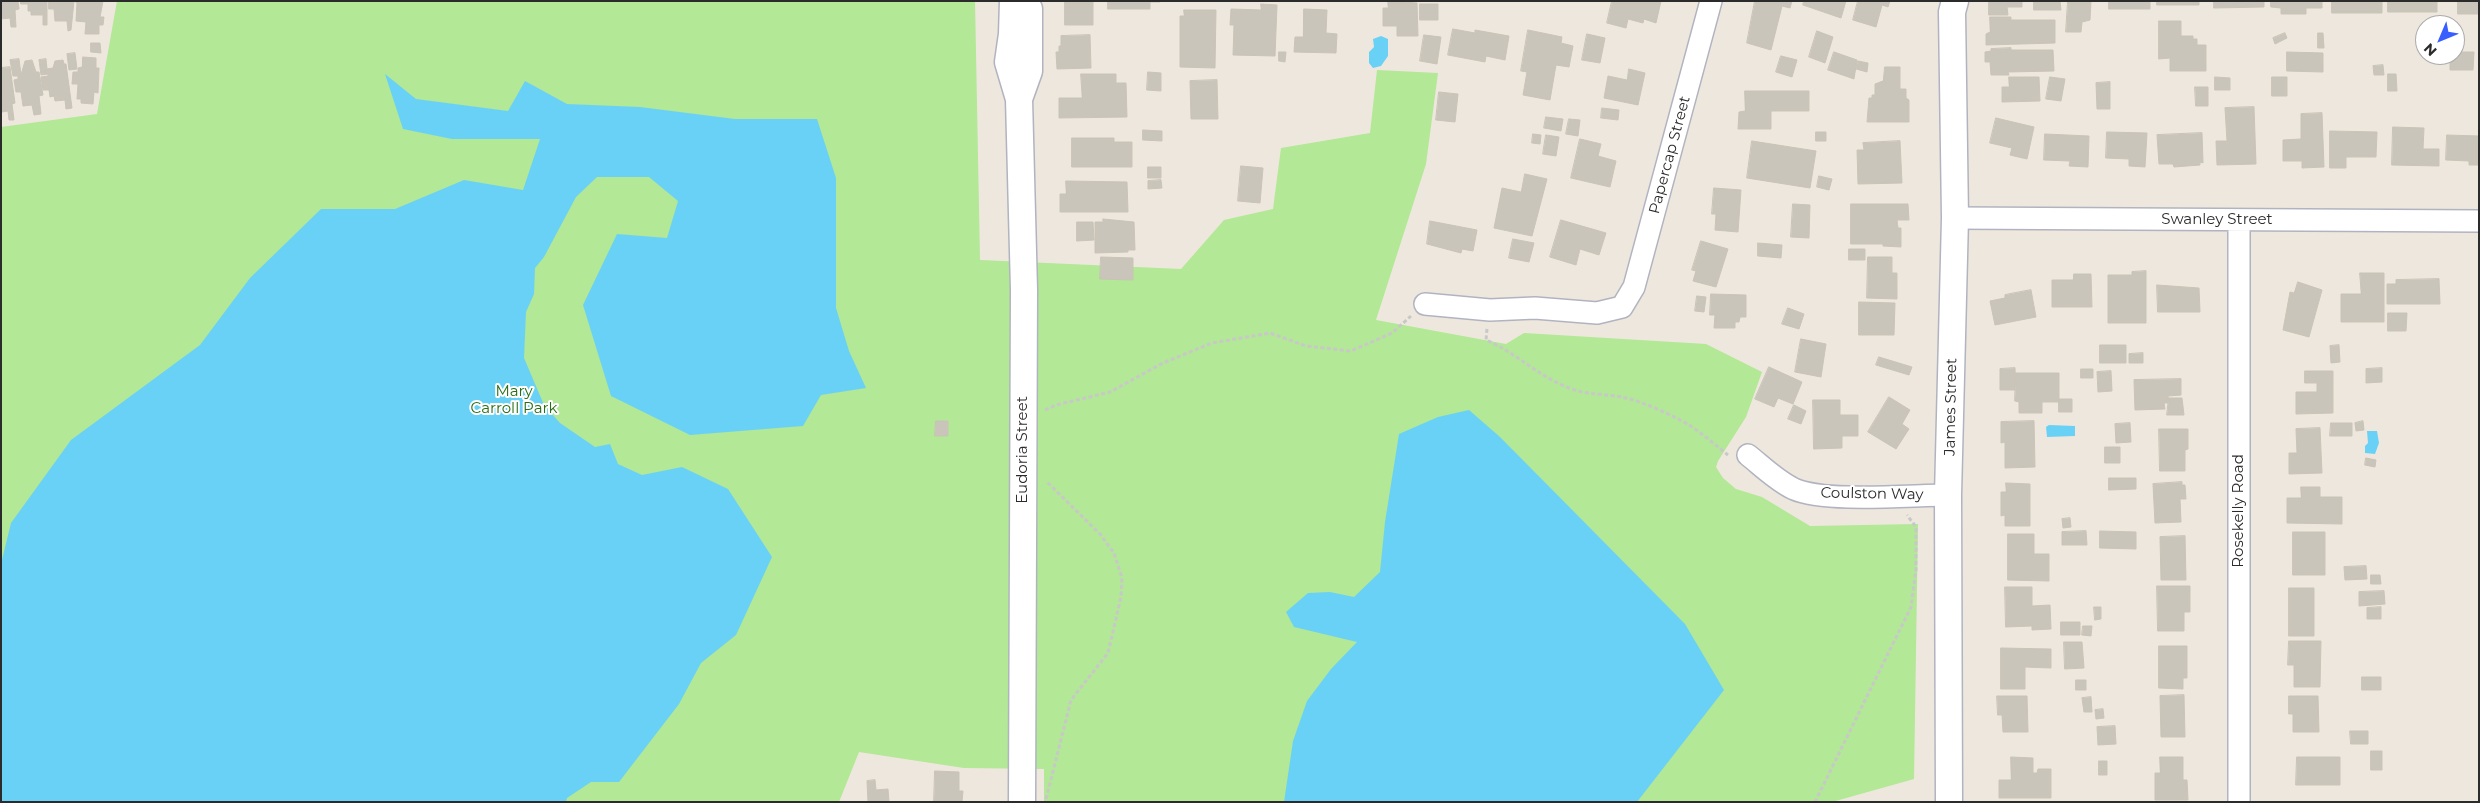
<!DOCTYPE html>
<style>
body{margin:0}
#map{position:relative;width:2480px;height:803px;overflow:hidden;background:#eee7dd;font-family:Montserrat,sans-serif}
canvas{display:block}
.frame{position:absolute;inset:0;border:2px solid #2b2b2b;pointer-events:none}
.north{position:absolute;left:2415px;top:15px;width:50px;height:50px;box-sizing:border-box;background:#fff;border:1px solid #aaa;border-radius:50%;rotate:225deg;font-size:14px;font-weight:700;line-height:20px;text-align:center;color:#2b2b2b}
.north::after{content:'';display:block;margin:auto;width:18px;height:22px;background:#395eff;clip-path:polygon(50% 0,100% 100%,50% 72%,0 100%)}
</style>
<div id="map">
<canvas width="2480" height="803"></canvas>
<div class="frame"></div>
<div class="north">N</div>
</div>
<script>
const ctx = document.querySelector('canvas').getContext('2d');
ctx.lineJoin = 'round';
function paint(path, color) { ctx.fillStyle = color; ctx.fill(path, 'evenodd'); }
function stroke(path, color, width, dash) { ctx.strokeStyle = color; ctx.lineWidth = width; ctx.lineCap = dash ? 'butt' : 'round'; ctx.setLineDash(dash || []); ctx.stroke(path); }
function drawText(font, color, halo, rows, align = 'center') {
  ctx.font = font + ' Montserrat,sans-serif'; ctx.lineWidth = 4; ctx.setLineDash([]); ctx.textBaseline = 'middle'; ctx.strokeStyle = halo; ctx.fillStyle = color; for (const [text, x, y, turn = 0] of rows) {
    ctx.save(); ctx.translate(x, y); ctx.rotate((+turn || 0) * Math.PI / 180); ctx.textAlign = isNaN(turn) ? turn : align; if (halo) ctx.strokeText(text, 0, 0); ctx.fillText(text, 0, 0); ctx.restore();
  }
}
const green = new Path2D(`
 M117,1H975L980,260L1181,269L1224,220L1273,209L1281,148L1370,133L1377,70L1438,73L1426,164L1376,320L1506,344L1524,333L1706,344L1762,372L1746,417L1718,461L1716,467L1723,478L1736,489L1762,497L1810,526L1918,524L1914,779L1832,802H1044V769L964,768L859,752L839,802H1V127L97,114Z`);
const water = new Path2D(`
 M1381,36L1388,39V56L1381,66L1373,68L1369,63V52L1374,47L1373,39Z
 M385,74L416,99L508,111L525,81L567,104L640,107L735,119H817L836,178V308L849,351L866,388L821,395L803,426L690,435L611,396L583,305L617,234L667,238L678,201L649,177H597L576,197L544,257L535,268L534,294L526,312L524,358L544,405L560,423L595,447L610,444L618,464L642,475L682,467L728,489L772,557L736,635L701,663L679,704L619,782H591L567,798L566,802H1V564L11,523L71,440L200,345L250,278L321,209H395L464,180L523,190L540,139H452L403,129Z
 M1469,410L1500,437L1685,624L1724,690L1637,802H1284L1293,741L1307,701L1331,669L1357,642L1294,627L1286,612L1308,593L1330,592L1354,597L1380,572L1385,522L1399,434L1438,417Z
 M2049,425L2075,426V436L2047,437L2046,427Z
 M2367,431H2377L2379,443L2375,454L2365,453V446L2368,443Z`);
const building = new Path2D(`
 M1,1H18L19,9L15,10L16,27H11L10,18L1,19Z
 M21,1H47V25H43V15H31V11H28V4H21Z
 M49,1H74L71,30L68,31L67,21H55L54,9H49Z
 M74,1H103L100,17H104L103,25H99V34H85L86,22L76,21L77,3Z
 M1065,1H1093V25H1065Z
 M1108,1H1160V2H1150V9H1108Z
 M1388,1L1417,3L1418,36H1397V26H1383V8H1388Z
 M1612,1H1661L1656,23L1644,19L1643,23L1628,19L1626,28L1607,23Z
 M1755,1H1792L1790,8L1782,6L1771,50L1747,43Z
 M1804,1H1846L1841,18L1803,5Z
 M1858,1H1890L1888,7L1882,5L1876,27L1853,20Z
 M1989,1H2022V7H2007L2008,15H1989Z
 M2034,1H2060L2061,10H2034Z
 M2068,1H2091L2090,20L2082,22L2081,32H2066Z
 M2109,1H2150V9H2109Z
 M2157,1H2199V5H2157Z
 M2214,1H2264V7L2214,8Z
 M2271,1H2322V8H2306V14H2281V8L2271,7Z
 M2332,1H2382V13H2332Z
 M2388,1H2437V12H2388Z
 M2458,1H2479V14H2458Z
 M1261,4L1277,5L1275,56L1233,55L1234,25H1230L1231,9L1261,10Z
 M1420,4H1438V20H1420Z
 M1304,9L1327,10L1326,33L1337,34L1336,53L1294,52L1295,37H1303Z
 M1184,10H1216L1215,68L1180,67V16H1184Z
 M1990,17H2011V20H2055V43L1986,45V34L1990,32Z
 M2159,21H2181V36H2193V39H2197V45H2206V71H2170V58L2159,59Z
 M1453,29L1475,33V30L1509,36L1505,60L1486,56L1485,62L1448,55Z
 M1528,30L1562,37L1561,43L1573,46L1569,67L1556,65L1550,100L1523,95L1527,72L1521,71Z
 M1817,31L1833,37L1825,63L1809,57Z
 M2285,33L2287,38L2275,44L2273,38Z
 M2318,33H2323L2324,48H2318Z
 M1587,34L1605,38L1600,63L1582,60Z
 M1090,35L1091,68L1057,69L1056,52H1059V46H1061V36Z
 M1424,35L1441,37L1437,64L1420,61Z
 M91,43H100L101,53L91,52Z
 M2011,48V50H2053L2054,71L2008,72L2009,75H1991L1990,62H1985V52L1991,51V49Z
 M1279,52H1286L1285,62L1279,61Z
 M1834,52L1857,60L1854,79L1828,70Z
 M2287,52L2323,53V72L2287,71Z
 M2455,52H2474L2473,70H2450V55H2455Z
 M75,53L77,69L69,70L67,54Z
 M1781,56L1797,60L1792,77L1776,72Z
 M83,57L96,58V68H99L98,93L94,92L93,104L81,103V99H77L78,84H72L73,72H78V68L82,67Z
 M19,59L21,75L25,61L32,60L36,72H39L43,95L39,96L41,114L34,115L32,105L23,106L21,92H16L14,80L18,79V76H13L10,60Z
 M46,59L47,69L53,68L55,61L63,60L64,64H66L72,108L66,109L65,100L55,101L54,96L50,97L49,90H43L41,77L48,76V74L41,75L39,60Z
 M1858,61L1868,63L1867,72L1856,69Z
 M2383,65L2384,75H2374L2373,66Z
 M10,67L15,103L12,104L14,120H9L8,111L2,112L1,68Z
 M1885,67H1900V89H1906V98L1909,100V122H1867L1869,98H1872V95H1875V84L1883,81Z
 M1629,69L1645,73L1638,105L1604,98L1608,76L1627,80Z
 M1148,72L1161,73V91L1147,90Z
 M1081,74H1116V83H1126L1127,117L1059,118V98H1082Z
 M2388,74H2396L2397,91H2388Z
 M2009,77H2039L2040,101L2002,102V87H2009Z
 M2050,77L2065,79L2061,101L2046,99Z
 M2215,77L2230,78V90H2215Z
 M2272,77H2287V96H2272Z
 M1217,80L1218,119H1191L1190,81Z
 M2110,82V109H2097L2096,83Z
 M2195,87H2208V106H2196Z
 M1745,91H1809V111H1771V129H1738L1739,112L1745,111Z
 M1439,92L1458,94L1455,122L1436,120Z
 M2254,107L2256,164L2217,165L2216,141H2227L2225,108Z
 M1602,108L1619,110L1618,120L1601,118Z
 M2322,113L2324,167L2302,168V161H2283V140L2301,139V114Z
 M1546,117L1563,119L1561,131L1544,128Z
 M1996,118L2034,127L2027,159L2010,155L2012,148L1990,143Z
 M1569,119L1580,120L1578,136L1566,134Z
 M2393,127L2424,128L2423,149H2439V166L2392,165Z
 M1143,130L1162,131V141L1143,140Z
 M2330,131L2377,132L2376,157H2346V168H2330Z
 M1816,132H1826V141H1816Z
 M2107,132L2147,133L2145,167L2129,166V159L2106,158Z
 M2202,133L2203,163L2200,162V165L2174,167L2173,164H2159L2157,135Z
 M1533,134L1541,135L1540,144L1532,143Z
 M2045,134L2089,136L2088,167L2069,166L2070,161L2044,160Z
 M1546,135L1559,137L1556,156L1543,154Z
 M2447,135L2479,136V165H2469V161L2446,160Z
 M1072,138H1114V142H1132V167H1072Z
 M1580,139L1601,144L1598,156L1616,161L1610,187L1571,178Z
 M1752,141L1816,151L1810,188L1747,178Z
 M1900,141L1902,183L1858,184L1857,150H1864L1863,143Z
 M1241,166L1263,168L1260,203L1238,201Z
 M1148,167H1161V178H1148Z
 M1525,174L1547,179L1532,236L1494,228L1502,188L1521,192Z
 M1819,176L1832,179L1829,190L1817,187Z
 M1161,180L1162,188L1148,189V181Z
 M1066,181L1127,182L1128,212H1060V194H1066Z
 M1714,188L1741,190L1738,232L1715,230L1716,214H1712Z
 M1793,204L1810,205L1809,238L1791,237Z
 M1851,204H1908L1909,220H1897L1898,228H1901V247L1883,246V244H1851Z
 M1103,219L1134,222L1135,250H1128V252L1095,253V222H1103Z
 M1561,220L1606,233L1599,255L1580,249L1576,265L1550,257Z
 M1430,221L1477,230L1473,251L1462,249L1461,253L1427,244Z
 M1077,222H1093L1094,240L1077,241Z
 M1513,239L1534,243L1529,262L1509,258Z
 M1701,241L1728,249L1716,287L1693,281L1696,271L1692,270Z
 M1758,243L1782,245L1781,258L1758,256Z
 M1849,249H1865V260H1849Z
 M1101,257L1133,258V280L1100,279Z
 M1868,257H1892V273H1897V299L1867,298Z
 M2146,271V323H2108V275H2132V272Z
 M2360,273H2384V322H2341V294H2361Z
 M2074,274H2091L2092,307H2052V280H2073Z
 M2439,279L2440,304H2387V284H2396V280Z
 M2298,282L2322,290L2309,337L2283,330L2290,292L2294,293Z
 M2157,285L2199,288L2200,312H2158Z
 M2031,290L2036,317L1995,325L1990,301L2005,298V295Z
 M1711,294L1746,295V317H1740L1739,322H1735V328H1714L1715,315H1710Z
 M1697,296L1706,297L1704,312L1695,311Z
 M1859,302L1895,303L1894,335H1859Z
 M1788,308L1804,314L1799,329L1782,324Z
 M2388,313H2407L2406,331H2388Z
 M1801,339L1826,344L1821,377L1795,372Z
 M2100,345H2126V363H2100Z
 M2339,345L2340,362L2331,363L2330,346Z
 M2143,353V363H2129V354Z
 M1879,357L1912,367L1909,375L1876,365Z
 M1769,367L1802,382L1793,404L1778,398L1774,407L1755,399Z
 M2015,368L2016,390H2000V369Z
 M2382,368V382L2366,383V369Z
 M2081,369H2093V378H2081Z
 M2111,371L2112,391L2098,392L2097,372Z
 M2305,371H2333V413L2296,414V392H2317V383H2305Z
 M2016,373H2059V402H2042V413H2019V402L2015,401Z
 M2181,379V395L2168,396L2169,403H2164L2165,409L2135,410L2134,380Z
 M1889,397L1910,410L1902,424L1909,429L1896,449L1868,432Z
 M2169,398H2182L2184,415H2167Z
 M2059,399H2072V412H2059Z
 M1813,400H1840V415H1858V436H1842V448L1814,449Z
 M1794,405L1806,411L1801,424L1788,419Z
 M936,421H948V436H935Z
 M2034,421L2035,467L2005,468V442L2001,443V422Z
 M2363,421L2364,430L2356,431L2355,423Z
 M2130,423L2131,442L2116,443L2115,424Z
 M2331,423H2352V436H2330Z
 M2320,428L2322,473L2289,474V453H2297L2296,429Z
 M2159,429H2188V449L2185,450V471H2160Z
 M2105,447H2120V463H2105Z
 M2366,458L2376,460L2375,467L2365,465Z
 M2109,478H2136V489L2109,490Z
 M2182,482V485H2185L2186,499H2180L2181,522L2155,523L2153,484Z
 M2006,483L2030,484V526H2005V515L2001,516V492H2006Z
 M2301,487H2320V497H2342V524L2287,523V498H2301Z
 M2070,518L2071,527L2063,528L2062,519Z
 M2086,531L2087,545H2062V532Z
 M2100,531L2136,532V549L2100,548Z
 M2293,532H2325V575H2293Z
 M2008,534H2034V554H2049V581L2008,580Z
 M2185,536L2186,580H2161L2160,537Z
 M2366,566L2367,579L2345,580L2344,567Z
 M2371,575H2380L2381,584H2371Z
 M2157,586H2190V612H2184V631H2158Z
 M2005,587H2032V606L2050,605L2051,629L2032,630V626L2006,627Z
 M2289,588H2314V636H2289Z
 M2384,591L2385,604L2359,606V592Z
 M2094,607H2101V619L2095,620Z
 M2381,607V619H2367V608Z
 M2061,622H2080V635H2061Z
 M2083,626H2092L2091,636L2082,635Z
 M2289,641H2321L2320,687H2294V665H2288Z
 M2064,642H2082L2084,668L2065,669Z
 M2159,646H2187V678H2183V689L2159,688Z
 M2001,648L2051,649V668L2025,667V689H2001Z
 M2362,677H2381V690H2362Z
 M2076,680H2086V690H2076Z
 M2184,695L2185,737H2161L2160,696Z
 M1997,696H2027L2028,732H2003L2002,715H1998Z
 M2289,696H2318L2319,732H2293V714H2289Z
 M2091,697L2092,712H2084L2082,698Z
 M2103,709L2104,718L2096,719L2095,710Z
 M2115,726L2116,744L2098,745L2097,727Z
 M2350,731H2368V744H2351Z
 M2371,751H2382V770H2371Z
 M2011,757L2033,758V773H2037L2038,769H2051V798H1999V780H2011Z
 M2160,757H2183V780H2187L2188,800H2155V773H2160Z
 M2297,757H2340V785H2296Z
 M2099,761H2107V775H2099Z
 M935,771L959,772V791H963L962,802H934Z
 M875,780L876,790L888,789L889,802H868L867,781Z`);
const path = new Path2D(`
 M1487,329L1486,340C1517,353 1540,378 1572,389C1589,395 1605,394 1621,397C1640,400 1672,415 1689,425C1702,433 1715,445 1728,455
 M1045,410L1056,405L1110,392L1163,363L1212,343L1270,333L1306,346L1351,351L1392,333L1411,316
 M1046,799L1071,700L1108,653L1121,597L1122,578L1114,553L1100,534L1046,481
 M1815,802L1911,607L1916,570V527L1907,515`);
const minor = new Path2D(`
 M1955,218L2479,221
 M2239,220V802
 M1425,304L1490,310L1535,308L1597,313L1622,307L1634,287L1711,1
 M1748,455C1763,467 1777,481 1794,489C1826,503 1911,495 1948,495`);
const tertiary = new Path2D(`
 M1013,1L1012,34L1008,62L1019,99L1024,290L1022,802
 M1019,99L1029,71V9
 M1949,802L1948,495L1955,218L1952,12L1955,1`);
const streetNames = [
 ["Papercap Street",1670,155,-75],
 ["Swanley Street",2217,220],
 ["James Street",1951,407,-89],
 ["Eudoria Street",1023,450,-90],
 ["Coulston Way",1872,494,1],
 ["Rosekelly Road",2239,511,-90]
];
const parkNames = [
 ["Mary",514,392],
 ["Carroll Park",514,409]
];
paint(green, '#b2e896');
paint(water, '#6ad1f6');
paint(building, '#c9c5bb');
stroke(building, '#cac3b6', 1);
stroke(minor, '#b1b4c0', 24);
stroke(tertiary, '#b1b4c0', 29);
stroke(path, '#c8c8c8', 3, [4, 2.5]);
stroke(minor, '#fff', 21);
stroke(tertiary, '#fff', 26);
drawText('15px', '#2b2b2b', '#fff', streetNames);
drawText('15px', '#286e16', '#fff', parkNames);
</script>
